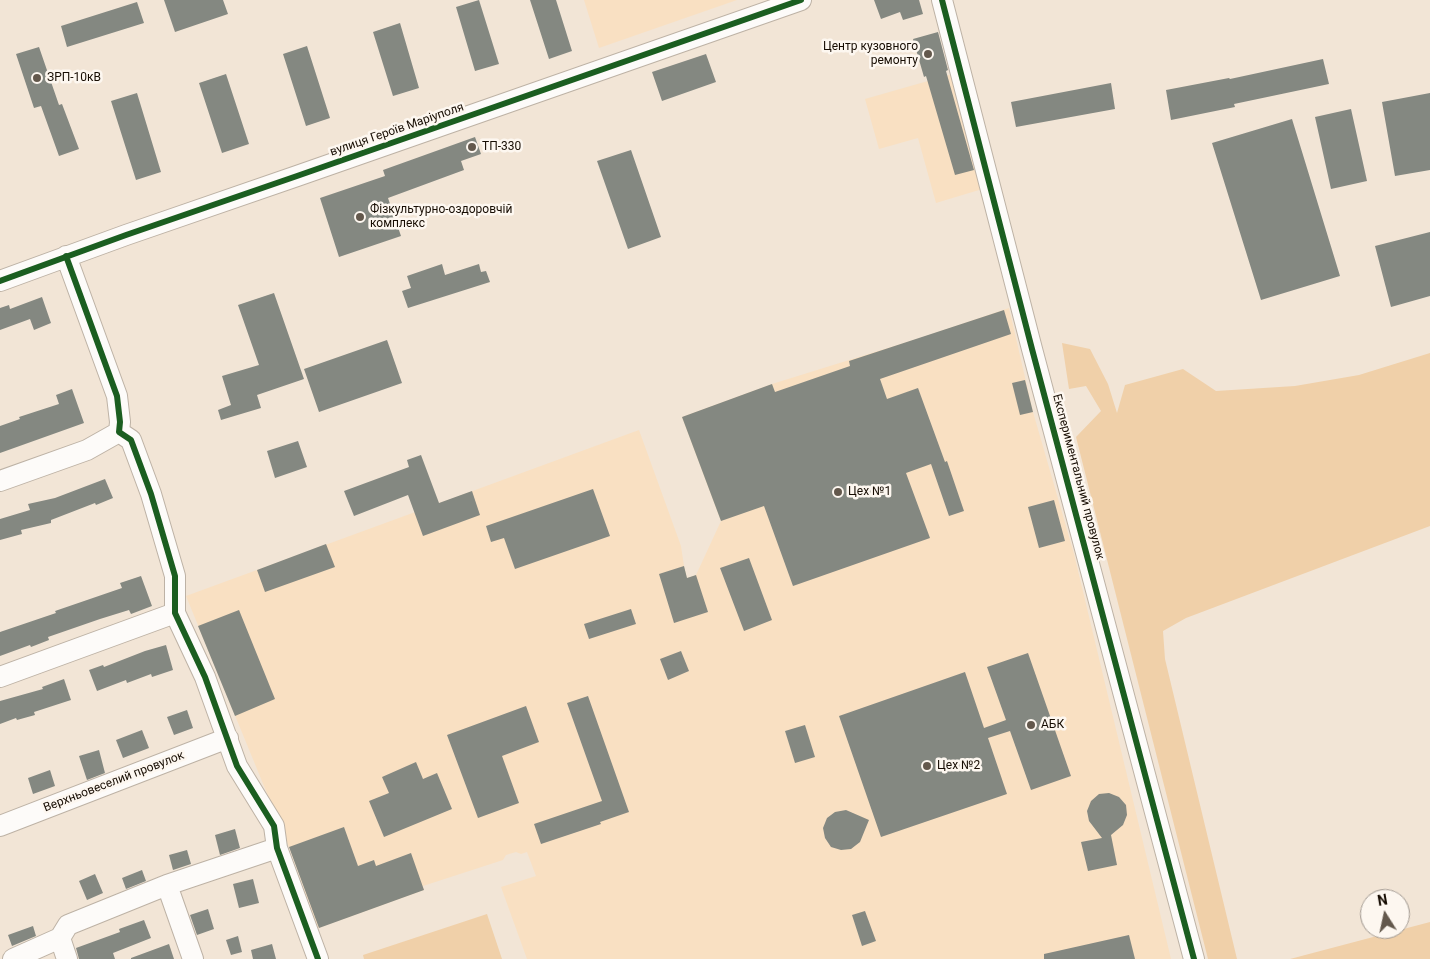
<!DOCTYPE html>
<meta charset="utf-8">
<style>
body{margin:0}
#map{position:relative;width:1430px;height:959px;overflow:hidden;background:#f2e5d6;font-family:Roboto,sans-serif}
canvas{display:block}
.north{position:absolute;left:1360px;top:889px;width:50px;height:50px;box-sizing:border-box;background:#fdf7f0;border:1px solid #a19991;border-radius:50%;rotate:350deg;font-size:14px;font-weight:700;line-height:20px;text-align:center;color:#160c02}
.north::after{content:'';display:block;margin:auto;width:18px;height:22px;background:#63584c;clip-path:polygon(50% 0,100% 100%,50% 72%,0 100%)}
</style>
<div id="map">
<canvas width="1430" height="959"></canvas>
<div class="north">N</div>
</div>
<script>
const ctx = document.querySelector('canvas').getContext('2d');
ctx.lineJoin = 'round';
function paint(path, color) { ctx.fillStyle = color; ctx.fill(path, 'evenodd'); }
function stroke(path, color, width, dash) { ctx.strokeStyle = color; ctx.lineWidth = width; ctx.lineCap = dash ? 'butt' : 'round'; ctx.setLineDash(dash || []); ctx.stroke(path); }
function drawText(font, color, halo, rows, align = 'center') {
  ctx.font = font + ' Roboto,sans-serif'; ctx.lineWidth = 5; ctx.setLineDash([]); ctx.textBaseline = 'middle'; ctx.strokeStyle = halo; ctx.fillStyle = color; for (const [text, x, y, turn = 0] of rows) {
    ctx.save(); ctx.translate(x, y); ctx.rotate((+turn || 0) * Math.PI / 180); ctx.textAlign = isNaN(turn) ? turn : align; if (halo) ctx.strokeText(text, 0, 0); ctx.fillText(text, 0, 0); ctx.restore();
  }
}
const built = new Path2D(`
 M584,0H737L599,48Z
 M956,73L989,187L936,203L918,138L879,149L865,99Z
 M1009,308L1033,412L1074,554L1171,959H527L501,887L536,876L527,852L521,854L516,852L506,855L503,860L423,886L424,890L318,928L289,847L186,596L639,430L681,546L684,566L687,578L696,575L721,521L682,417L772,384L920,338Z`);
const green = new Path2D(`
 M1062,343L1090,349L1108,384L1117,413L1125,385L1183,369L1216,391L1295,386L1359,375L1430,353V526L1186,618L1163,631L1165,659L1237,959H1208L1076,437L1101,411L1086,386L1069,389Z
 M487,914L502,959H364L363,955Z
 M1430,922V959H1290Z`);
const building = new Path2D(`
 M164,0H223L228,14L175,32Z
 M479,0L499,64L475,71L456,7Z
 M530,0H556L572,51L549,59Z
 M874,0H919L923,14L903,20L900,12L881,19Z
 M137,2L144,23L67,47L61,26Z
 M400,23L419,88L393,96L373,32Z
 M938,32L948,70L946,71L974,170L955,175L926,76L924,77L913,39Z
 M307,46L330,118L306,126L283,54Z
 M39,47L59,105L62,104L79,149L59,156L41,106L34,108L16,54Z
 M706,54L716,82L662,101L652,72Z
 M1323,59L1329,84L1234,104L1235,107L1171,120L1166,90L1229,78L1230,79Z
 M226,74L249,144L222,153L199,83Z
 M1111,83L1115,109L1016,127L1011,102Z
 M137,93L161,172L136,180L111,101Z
 M1430,93V170L1395,176L1382,102Z
 M1351,109L1367,181L1331,189L1315,117Z
 M1292,119L1340,276L1261,300L1212,143Z
 M475,137L481,154L461,161L464,170L388,198L401,236L339,257L320,198L385,176L383,170Z
 M631,150L661,237L628,249L597,161Z
 M1430,232V296L1391,307L1375,246Z
 M442,264L445,275L479,264L481,272L486,271L490,282L408,308L402,291L411,288L407,276Z
 M274,293L304,379L257,395L261,408L221,420L218,410L231,405L222,376L259,365L238,305Z
 M42,297L51,323L34,330L30,319L0,330V308L9,305L10,309Z
 M1004,310L1011,334L880,379L887,399L918,388L945,462L947,461L964,511L949,516L931,464L906,473L930,538L793,586L764,506L721,521L682,417L772,384L775,392L850,366L849,361Z
 M387,340L402,383L319,412L304,369Z
 M1025,380L1033,412L1020,415L1012,383Z
 M72,389L84,423L0,453V426L20,419L19,417L59,404L56,395Z
 M298,441L307,467L275,478L267,451Z
 M421,455L439,503L472,491L480,515L423,536L408,495L354,516L344,491L409,467L407,460Z
 M105,479L113,498L96,505L95,503L51,520V523L21,530L22,534L0,540V519L30,510L28,504L55,498Z
 M593,489L610,536L515,569L504,538L491,542L486,526Z
 M1054,500L1065,541L1039,548L1028,507Z
 M326,544L335,567L265,592L257,570Z
 M749,558L772,620L744,631L720,568Z
 M684,566L687,578L696,575L708,612L674,623L659,574Z
 M141,576L152,606L131,614L129,610L100,619L48,637L49,640L31,647L30,645L0,656V632L56,613L55,611L122,588L120,583Z
 M631,609L636,624L589,639L584,624Z
 M239,610L275,699L235,716L198,626Z
 M166,645L173,670L152,677L151,674L127,683L126,680L97,691L89,670L103,665L104,667L145,651Z
 M681,651L689,671L668,680L660,659Z
 M1028,653L1071,776L1031,790L1010,731L988,738L1007,794L881,837L839,716L965,672L984,728L1006,720L987,667Z
 M64,679L71,700L34,712L35,715L17,720L16,718L0,724V701L43,689L42,687Z
 M588,696L629,812L600,822L601,824L541,844L534,824L602,801L567,703Z
 M526,706L539,742L502,756L519,803L478,818L447,735Z
 M187,710L193,728L174,735L167,717Z
 M805,725L815,757L795,763L785,731Z
 M142,730L149,748L123,758L116,740Z
 M99,750L105,773L87,780L79,756Z
 M416,762L423,779L437,773L452,809L384,837L369,801L389,793L382,777Z
 M50,770L55,786L33,794L28,778Z
 M1109,793L1119,797L1126,805L1127,815L1123,825L1111,835L1117,865L1088,871L1081,842L1102,838L1089,821L1087,811L1091,801L1099,794Z
 M846,810L869,820L860,842L851,849L841,850L831,847L825,838L823,828L827,818L835,812Z
 M344,827L358,866L374,860L376,866L411,853L424,890L319,928L289,847Z
 M235,829L240,848L220,855L215,835Z
 M187,850L191,864L173,870L169,855Z
 M142,870L146,881L126,889L122,878Z
 M95,874L103,893L87,900L79,881Z
 M253,879L259,903L239,908L233,884Z
 M208,909L214,929L197,935L190,915Z
 M865,911L876,941L862,946L852,915Z
 M144,920L151,938L113,953L115,959H79L76,948L120,932L119,929Z
 M33,926L36,936L12,946L8,935Z
 M1129,935L1135,959H1044V954Z
 M238,936L242,952L231,955L226,940Z
 M169,944L174,959H131V958Z
 M272,944L276,959H253L251,950Z`);
const minor = new Path2D(`
 M942,0L1032,349L1194,959
 M66,256L117,396L120,422L119,432L131,440L151,494L175,576V613L205,677L237,766L274,826L277,848L318,959
 M0,281L126,235L297,176L801,0
 M0,481L87,450L119,432
 M0,677L175,613
 M0,826L228,738
 M167,885L193,959
 M60,938L67,959
 M13,959L60,938L68,925L167,885L277,848`);
const cycleway = new Path2D(`
 M942,0L1032,349L1194,959
 M66,256L117,396L120,422L119,432L131,440L151,494L175,576V613L205,677L237,766L274,826L277,848L318,959
 M0,281L126,235L297,176L801,0`);
const markers = [
 [928,54,5,"#63584c"],
 [37,78,5,"#63584c"],
 [472,147,5,"#63584c"],
 [360,217,5,"#63584c"],
 [838,492,5,"#63584c"],
 [1031,725,5,"#63584c"],
 [927,766,5,"#63584c"]
];
const poiNames = [
 ["Центр кузовного",918,47,"right"],
 ["ремонту",918,61,"right"],
 ["ЗРП-10кВ",47,78],
 ["ТП-330",482,147],
 ["Фізкультурно-оздоровчій",370,210],
 ["комплекс",370,224],
 ["Цех №1",848,492],
 ["АБК",1041,725],
 ["Цех №2",937,766]
];
const streetNames = [
 ["вулиця Героїв Маріуполя",397,130,-19],
 ["Експериментальний провулок",1078,477,75],
 ["Верхньовеселий провулок",114,782,-21]
];
paint(built, '#f9e0c2');
paint(green, '#f0d0a9');
paint(building, '#848881');
stroke(minor, '#bdb2a5', 22);
stroke(minor, '#fdfbf9', 20);
stroke(cycleway, '#1b5e20', 6);
for (const [x, y, r, color] of markers) { const dot = new Path2D(); dot.arc(x, y, r, 0, 2 * Math.PI); ctx.fillStyle = color; ctx.fill(dot); stroke(dot, '#fdf7f0', 2); }
drawText('12px', '#160c02', '#fdf7f0', poiNames, 'left');
drawText('12px', '#160c02', '#fdf7f0', streetNames);
</script>
